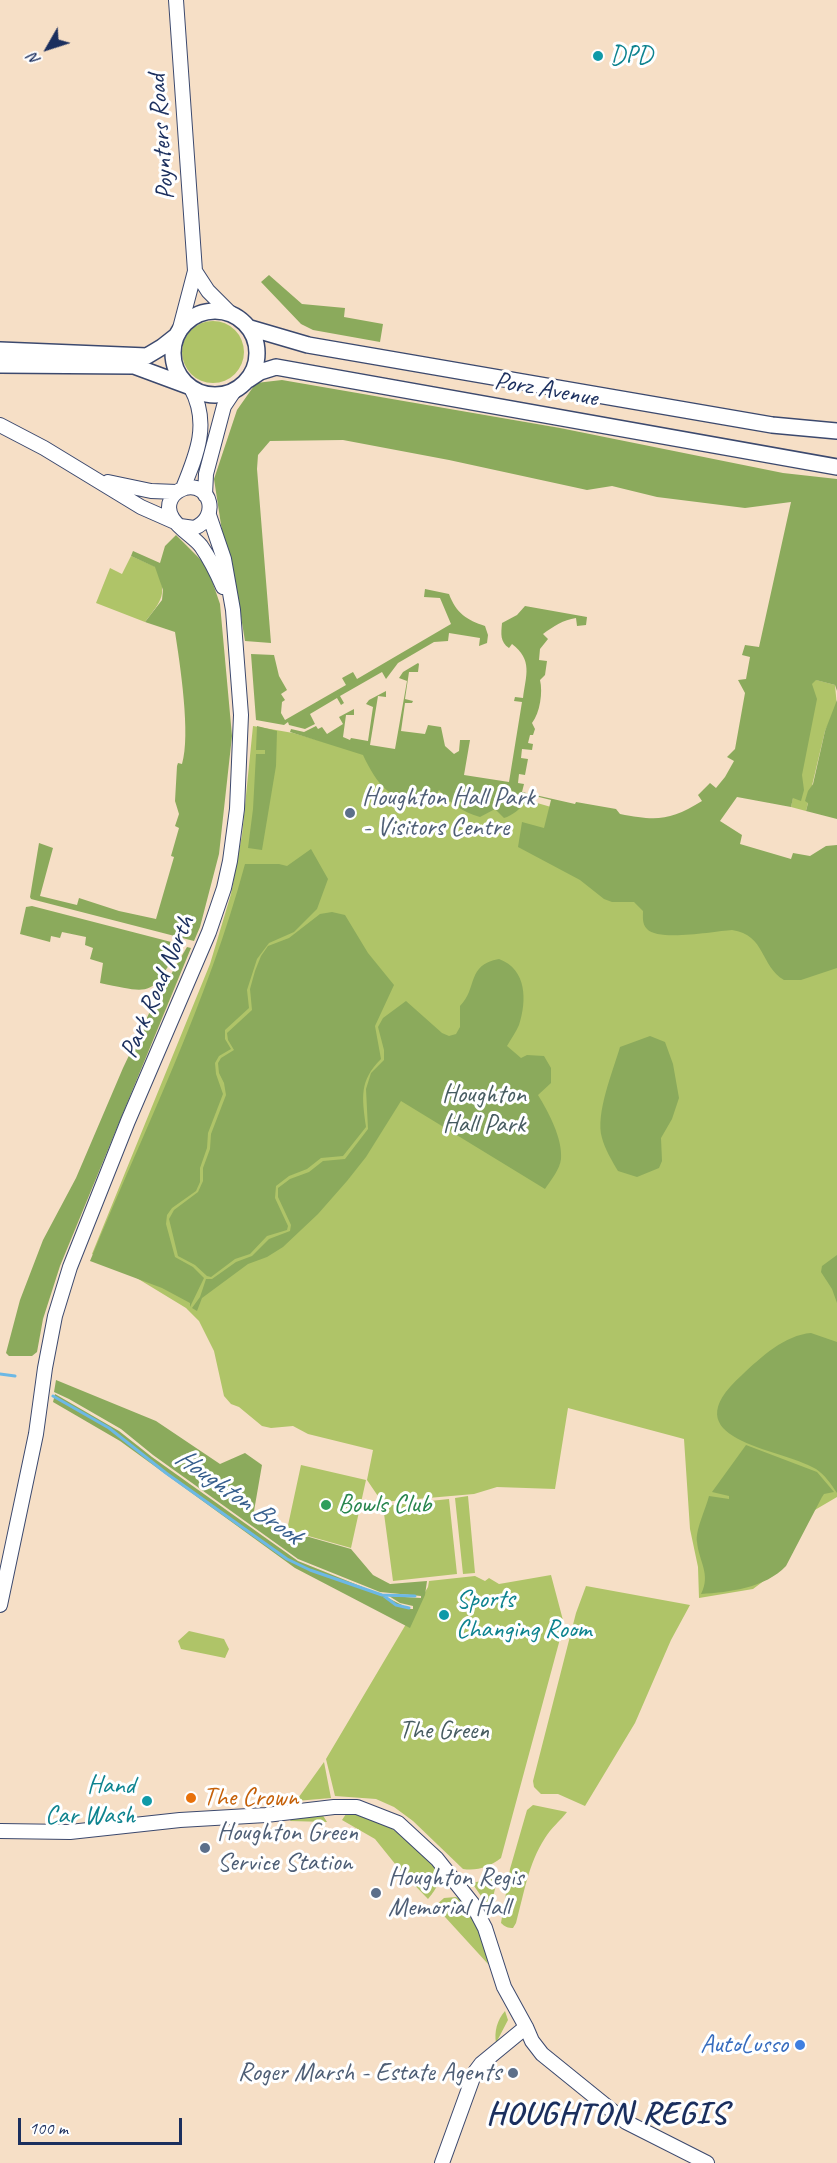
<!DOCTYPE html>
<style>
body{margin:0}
#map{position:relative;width:837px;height:2163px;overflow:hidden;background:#f6dfc6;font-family:Caveat,sans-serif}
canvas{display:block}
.north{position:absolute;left:18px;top:18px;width:60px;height:60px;-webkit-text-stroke:4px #fff;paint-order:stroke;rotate:231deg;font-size:16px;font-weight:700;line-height:24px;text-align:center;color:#1b2f5e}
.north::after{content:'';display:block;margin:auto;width:21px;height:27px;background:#1b2f5e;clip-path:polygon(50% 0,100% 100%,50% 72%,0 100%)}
.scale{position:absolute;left:18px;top:2118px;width:164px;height:27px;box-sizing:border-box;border:3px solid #1b2f5e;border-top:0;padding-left:8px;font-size:18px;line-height:21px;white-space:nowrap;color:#1b2f5e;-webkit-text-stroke:4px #fff;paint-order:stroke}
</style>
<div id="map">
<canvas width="837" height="2163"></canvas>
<div class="north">N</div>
<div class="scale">100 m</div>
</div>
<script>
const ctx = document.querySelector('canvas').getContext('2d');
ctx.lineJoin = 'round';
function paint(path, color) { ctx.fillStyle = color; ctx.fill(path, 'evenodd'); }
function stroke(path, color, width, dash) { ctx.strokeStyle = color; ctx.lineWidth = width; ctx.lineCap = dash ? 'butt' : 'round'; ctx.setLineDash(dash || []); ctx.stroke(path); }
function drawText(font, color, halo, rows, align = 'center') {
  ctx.font = font + ' Caveat,sans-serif'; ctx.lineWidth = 6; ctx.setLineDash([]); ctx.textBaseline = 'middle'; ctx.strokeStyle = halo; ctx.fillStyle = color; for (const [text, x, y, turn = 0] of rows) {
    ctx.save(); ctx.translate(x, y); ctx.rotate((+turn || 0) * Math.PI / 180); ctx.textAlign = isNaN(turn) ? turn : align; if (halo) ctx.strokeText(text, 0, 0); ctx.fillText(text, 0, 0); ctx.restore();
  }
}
const green = new Path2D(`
 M182 352a31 31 0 1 1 62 0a31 31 0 1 1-62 0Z
 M131,556L156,567C168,594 162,600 145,622L96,603L110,568L122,574Z
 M813,679L835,685L837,707L825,731L806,811L791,807L804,743L810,686Z
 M253,726L293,733L837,889V1497L808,1514L773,1574L753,1589L699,1598L698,1567L690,1529L684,1439L568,1408L555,1489L497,1487L474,1494L382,1502L367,1480L373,1450L308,1434L293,1426L271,1428L262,1426L239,1407L231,1404L224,1396L214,1351L199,1321L186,1308L117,1266L92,1254L210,964L231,894L242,835Z
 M301,1465L366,1480L351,1548L287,1530Z
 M468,1496L475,1573L463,1574L455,1498Z
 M449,1499L457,1574L393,1581L383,1506Z
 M551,1575L564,1624L501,1858C489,1867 478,1871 463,1869L413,1821L394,1807L376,1799L335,1796L326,1759L428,1587L429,1581L475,1576L485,1581L489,1578L499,1584Z
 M586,1586L690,1605L671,1640L635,1723L585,1806L558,1794H541L534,1787L533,1781L576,1613Z
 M189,1631L224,1639L229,1649L225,1658L181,1649L178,1641Z
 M324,1762L331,1798L296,1801Z
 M533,1805L567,1812C560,1821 551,1828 545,1838C528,1864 524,1894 516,1923L513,1928C508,1928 505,1927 501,1923L510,1869L527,1810Z
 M353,1813C386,1818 410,1842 434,1865C443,1879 438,1887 428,1899L400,1870L375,1839L342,1820L346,1814Z
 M322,1814L327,1822L290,1821L292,1818Z
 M498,1877L490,1909L472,1883Z
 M456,1897C472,1904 487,1947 488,1964L435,1906L444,1898Z
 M505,2011L508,2020L496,2043C494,2032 497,2020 505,2011Z`);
const forest = new Path2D(`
 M269,275L302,304L345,308L344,317L383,324L380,342L313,330L301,324L261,282Z
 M282,380L560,428L783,473L837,479V691L835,685L816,680L812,684L817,699L802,775L804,790L801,801L793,798L791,807L737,797L720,821L742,835L740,844L791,859L793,853L810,856L826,846L837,845V968L801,980H784C760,966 766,935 732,930C715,931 659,942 647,929C642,924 643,917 643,911L634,902H612L604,899L580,880L518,847L522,822L544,828L551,800L523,793L526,800C523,807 512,816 504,818L495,809L480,817C463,812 451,804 439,790L434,800C394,805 379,789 363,755L290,732L291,729L304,732L316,726L318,729L322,727L327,734L343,724L339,717L354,709V715H346L343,737L350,740L351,738L368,741L373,707L366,704L369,700L386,691V697L378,696L370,745L395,749L407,681L399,678L403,672L418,663L419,664L418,672H409L405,699L413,701L412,703H405L401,731L425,734L428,725L441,727L445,746L454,754L459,751L460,740H470L464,775L509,782L522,702L514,701L515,697L523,698C526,675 533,660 512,644L509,648C500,642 501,634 502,623L517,615L525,606L587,617L586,625L577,626L576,618C563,620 554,626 543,634L548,639L540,649L539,660L547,661L545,675L540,680C543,692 540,713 532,723L535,729L533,735H530L528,743L533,744L532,750L522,749L521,758L528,759L525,775L519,774L518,783L524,784L522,792L575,804L576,802L616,809L620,814C656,821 670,821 702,801L698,795L710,783L716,788L725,777L734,761L727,757L735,749L745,693L738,680L746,679L750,657L742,655L745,645L759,647L791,502L745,508L657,497L612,486L587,490L449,460L343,440L270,441L258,455L257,469L271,643L245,641L232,562L222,531L214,479L237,410L256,383Z
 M176,535L207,566L220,604L232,736L219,854L200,927L194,941L31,899L30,897L39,843L53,848L40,896L77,905L79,898L119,911L156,919L174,857L171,856L179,828L175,826L179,814L175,801L177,766L178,763L182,764C191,735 180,664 175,632L145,622L162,600L163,590L155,567L131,556L133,551L160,563L165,546Z
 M425,589L449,594C456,613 467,620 485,626L488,635L487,643L479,646L480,638L449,633L448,641L434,642L398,663L386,679L382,672L340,696L344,703L341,705L337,698L310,714L315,724L305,729L289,725L288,722L284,725L256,720L251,654L274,655L279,676L287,690L281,694L285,700L282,702L281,713L285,720L346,685L342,678L353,672L357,679L451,624L440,598L424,597Z
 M837,700V819L806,811L808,803L805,801L808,791L813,784L825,731Z
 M257,726L277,731L276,766L262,850L248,848L253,809L256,754H265V750H256Z
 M311,849L328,879L317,909L294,932L269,943L257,959L247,990L249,1008L225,1030V1039L231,1049L219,1056L215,1063L216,1074L223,1094L208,1133L207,1148L200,1168V1182L196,1191L172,1208L167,1215L166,1224L175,1257L193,1267L204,1278L190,1307V1303L162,1288L90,1261C144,1130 208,1002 245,864H279L287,866Z
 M32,906L179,944L180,947C150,995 156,995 100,983L103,963L90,959L93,948L85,945L86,937L62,932L60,938L51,936L50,942L20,934L26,907Z
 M332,912L345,915L368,953L394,985L375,1026L381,1059C359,1081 362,1097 366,1127L343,1156L321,1158L307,1169L289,1176L276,1186L275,1198L288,1226L287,1230L267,1236L250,1254L235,1259L211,1277L207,1276L195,1265L178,1256L169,1219L174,1210L198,1192L203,1181V1168L210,1149L211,1134L226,1095L224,1083L219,1073L218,1063L221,1058L234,1050L228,1040L227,1033L252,1010L250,989L255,971L261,956L268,946L289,938L320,914Z
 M187,947L191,948L60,1266L43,1319L37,1352L32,1356H9L6,1353L20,1300L43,1240L76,1178L123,1068L153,1005Z
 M499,959C527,969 527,1001 519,1025C516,1032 511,1039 507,1046L521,1058L527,1055L544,1056L551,1068V1083L538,1095C548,1111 563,1139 561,1159C560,1169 551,1180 545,1189L401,1101L366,1157L347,1181L318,1214L283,1247L267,1257L248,1264L202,1298L197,1311L192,1308L200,1297L206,1279H212L236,1262L252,1256L269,1239L290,1231L291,1225L278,1197V1188L290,1179L309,1172L323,1161L345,1159L368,1129L366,1089L371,1073L384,1060V1050L378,1027L383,1018L406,1001L442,1033L449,1036L456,1034L460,1027V1006C478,988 466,965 499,959Z
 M650,1036L665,1042L673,1064L679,1098L672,1119L661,1138L662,1161L659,1168L637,1177L618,1171C612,1161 605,1149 602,1138C595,1114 613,1071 620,1047Z
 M837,1255V1303L832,1289L821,1272L822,1266Z
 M811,1333L837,1342V1493C831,1484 825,1475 816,1469C779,1447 668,1441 742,1375C761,1357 785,1335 811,1333Z
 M56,1380L156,1421L220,1464L245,1453L262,1465L254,1511L267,1525L351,1549L373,1575L390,1584L427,1581L425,1595L410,1628L295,1568L120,1441L53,1402L55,1394L119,1431L152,1457L298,1561L380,1594L410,1609H413V1606L400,1603L389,1596L421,1598V1596L380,1592L298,1559L153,1455L121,1429L69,1399L54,1392Z
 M746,1445L817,1472L834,1492L824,1494L822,1497L786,1566C765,1588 730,1592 701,1594C711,1574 699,1562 697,1542C695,1531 706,1508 709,1496L729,1499V1496L712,1492Z`);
const stream = new Path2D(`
 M0,1374L15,1376
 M53,1396L109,1428L166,1473L287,1559L310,1570L382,1595L415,1596
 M384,1596L396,1605L409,1608`);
const secondary = new Path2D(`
 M176,0L195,271L179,332
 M195,271L208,291L231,314
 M0,425L44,448L141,507L175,522
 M108,482L151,491L177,492
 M183,488C197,454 210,423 191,388
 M205,495L206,474L224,406L234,391
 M180,526L194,528C220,518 211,482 185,488C179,490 174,493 171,499C161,520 191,533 201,546C210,559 217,573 223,587
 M0,1605L36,1434L45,1368L55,1316L70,1267L128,1121L209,932L224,888L230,861L237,809L241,715L233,610L224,559L209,515
 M0,1831L70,1832L180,1820L266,1815L334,1807H357L398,1823L437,1859L472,1903L485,1928L504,1987L526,2027L532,2041L542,2054L626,2122L707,2163
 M442,2163L475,2072L481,2064L526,2027`);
const primary = new Path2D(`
 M173 353a42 42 0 1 1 84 0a42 42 0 1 1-84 0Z
 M250,328L308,345L772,425L837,431
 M0,350L147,356L162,347L176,336
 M0,365L134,366L188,386
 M248,380L260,372L276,367L837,467`);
const markers = [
 [598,56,6,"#0f9aa8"],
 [350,813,6,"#5c6f8a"],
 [326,1505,6,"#2e9e5b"],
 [444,1615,6,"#0f9aa8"],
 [191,1798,6,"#e8710a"],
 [147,1801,6,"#0f9aa8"],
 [205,1848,6,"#5c6f8a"],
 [376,1893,6,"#5c6f8a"],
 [800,2045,6,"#3f7fe0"],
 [513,2073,6,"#5c6f8a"]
];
const cultureNames = [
 ["DPD",610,56],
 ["Sports",456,1600],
 ["Changing Room",456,1630],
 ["Hand",135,1786,"right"],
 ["Car Wash",135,1816,"right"]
];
const streetNames = [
 ["Poynters Road",162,137,-94],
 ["Porz Avenue",546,390,10],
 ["Park Road North",158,987,-67]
];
const serviceNames = [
 ["Houghton Hall Park",362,798],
 ["- Visitors Centre",362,828],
 ["Houghton Green",217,1833],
 ["Service Station",217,1863],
 ["Houghton Regis",388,1878],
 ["Memorial Hall",388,1908],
 ["Roger Marsh - Estate Agents",501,2073,"right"]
];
const parkNames = [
 ["Houghton",484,1095],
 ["Hall Park",484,1125],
 ["The Green",444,1731]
];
const leisureNames = [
 ["Bowls Club",338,1505]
];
const foodNames = [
 ["The Crown",203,1798]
];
const shopNames = [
 ["AutoLusso",788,2045]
];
const waterNames = [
 ["Houghton Brook",238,1497,35]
];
const districtNames = [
 ["HOUGHTON REGIS",607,2115]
];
paint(green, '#afc468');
paint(forest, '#8baa5c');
stroke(stream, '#6cb8e5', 3);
stroke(secondary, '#3c496e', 16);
stroke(primary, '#3c496e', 18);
stroke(secondary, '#fff', 14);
stroke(primary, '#fff', 15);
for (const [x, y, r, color] of markers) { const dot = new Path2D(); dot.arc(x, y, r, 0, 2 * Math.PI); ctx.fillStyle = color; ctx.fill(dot); stroke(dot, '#fff', 2); }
drawText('26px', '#0d838f', '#fff', cultureNames, 'left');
drawText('26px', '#1b2f5e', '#fff', streetNames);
drawText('26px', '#4e5e75', '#fff', serviceNames, 'left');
drawText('26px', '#475c61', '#fff', parkNames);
drawText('26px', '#27864d', '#fff', leisureNames, 'left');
drawText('26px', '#c56008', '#fff', foodNames, 'left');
drawText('26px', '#366cbe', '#fff', shopNames, 'right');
drawText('italic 27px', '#375f8d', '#fff', waterNames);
ctx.letterSpacing = '1.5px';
drawText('bold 32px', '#1b2f5e', '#fff', districtNames);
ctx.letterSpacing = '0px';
</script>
